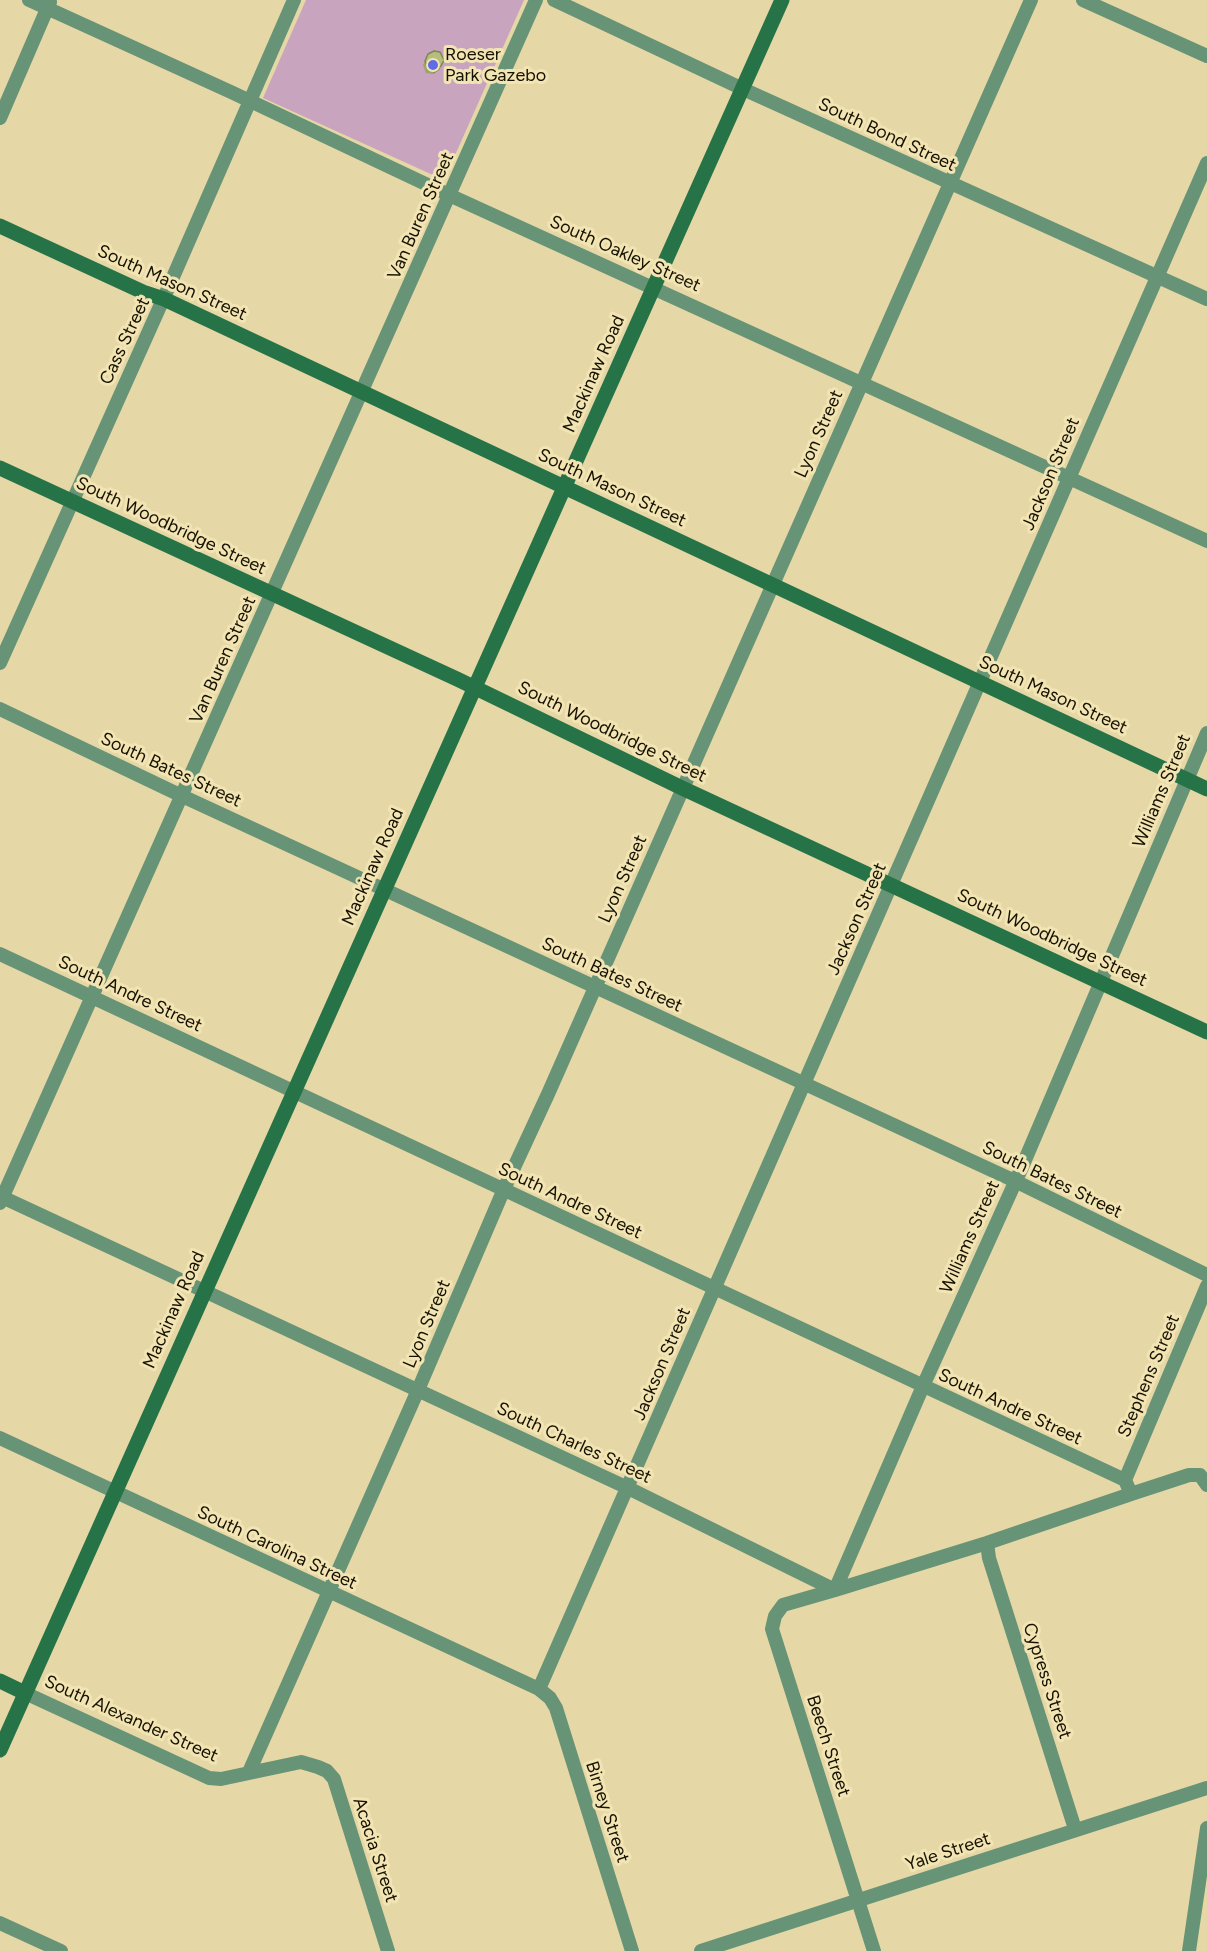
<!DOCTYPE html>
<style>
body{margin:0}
canvas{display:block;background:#e5d7a6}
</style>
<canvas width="1207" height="1951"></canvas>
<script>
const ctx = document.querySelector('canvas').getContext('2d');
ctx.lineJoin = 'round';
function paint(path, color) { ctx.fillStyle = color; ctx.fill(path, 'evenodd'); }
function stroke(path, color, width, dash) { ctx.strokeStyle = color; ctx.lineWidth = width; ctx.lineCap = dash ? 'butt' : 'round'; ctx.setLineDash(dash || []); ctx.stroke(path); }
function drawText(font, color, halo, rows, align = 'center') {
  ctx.font = font + ' Figtree,sans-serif'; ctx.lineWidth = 6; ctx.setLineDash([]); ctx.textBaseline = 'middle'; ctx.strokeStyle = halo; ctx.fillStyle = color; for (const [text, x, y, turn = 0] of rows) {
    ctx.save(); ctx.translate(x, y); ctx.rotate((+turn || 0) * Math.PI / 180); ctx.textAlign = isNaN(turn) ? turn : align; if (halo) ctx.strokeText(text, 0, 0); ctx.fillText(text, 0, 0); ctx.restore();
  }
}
const green = new Path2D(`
 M306,0H524L444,180L263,98Z`);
const street = new Path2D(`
 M29,0L231,92L449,195L1207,541
 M554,0L743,89L1207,299
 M1083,0L1207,56
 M0,118L50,2
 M0,663L170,284L294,0
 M0,709L182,796L1015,1181L1207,1275
 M0,954L1125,1480
 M0,1196L628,1488L835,1590L987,1543L1131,1494L1125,1480
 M0,1203L536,0
 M0,1438L539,1689L550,1698L556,1708L632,1951
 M1125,1480L1207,1286
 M1131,1494L1189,1475H1200L1207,1485
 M987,1543L989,1558L1075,1829
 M539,1689L1207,163
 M25,1693L209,1778L221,1779L301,1762L318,1767L327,1771L334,1779L388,1951
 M249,1772L418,1390L504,1189L548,1094L1031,0
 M0,1923L61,1951
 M701,1951L1207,1788
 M874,1951L772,1629L775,1616L783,1605L835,1590L923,1386L1022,1167L1207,733
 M1189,1951L1207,1828`);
const secondary = new Path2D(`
 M0,226L143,292L164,299L1207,789
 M0,468L457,679L682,788L1207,1032
 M0,1681L25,1693
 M0,1750L782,0`);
const wall = new Path2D(`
 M428,54L444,60L439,70L433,74L426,73L423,65Z`);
const shadedWall = new Path2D(`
 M444,60L439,70L433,74L435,70Z`);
const building = new Path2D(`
 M434,51L440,52L444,60L441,66L435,70L428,68L425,61L428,54Z`);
const markers = [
 [433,65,6,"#606ce4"]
];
const poiNames = [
 ["Roeser",445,55],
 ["Park Gazebo",445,76]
];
const streetNames = [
 ["South Bond Street",887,135,25],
 ["Van Buren Street",421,216,-66],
 ["South Oakley Street",625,254,24],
 ["South Mason Street",172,283,24],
 ["Cass Street",125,341,-65],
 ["Mackinaw Road",594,374,-66],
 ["Lyon Street",819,434,-66],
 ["Jackson Street",1051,474,-67],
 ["South Mason Street",612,488,25],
 ["South Woodbridge Street",171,526,25],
 ["Van Buren Street",223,660,-66],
 ["South Mason Street",1053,695,25],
 ["South Woodbridge Street",612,732,26],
 ["South Bates Street",171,770,25],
 ["Williams Street",1162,791,-67],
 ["Mackinaw Road",373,867,-66],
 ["Lyon Street",623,879,-66],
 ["Jackson Street",857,919,-66],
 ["South Woodbridge Street",1052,938,25],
 ["South Bates Street",612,975,25],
 ["South Andre Street",130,994,25],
 ["South Bates Street",1052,1180,26],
 ["South Andre Street",570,1201,25],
 ["Williams Street",970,1237,-66],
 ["Mackinaw Road",174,1310,-66],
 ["Lyon Street",427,1324,-67],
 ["Jackson Street",662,1364,-67],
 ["Stephens Street",1149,1376,-67],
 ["South Andre Street",1010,1407,25],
 ["South Charles Street",574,1443,25],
 ["South Carolina Street",277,1548,25],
 ["Cypress Street",1047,1681,72],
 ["South Alexander Street",131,1719,24],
 ["Beech Street",828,1746,72],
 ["Birney Street",607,1812,72],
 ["Acacia Street",375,1850,72],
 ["Yale Street",948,1852,-18]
];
paint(green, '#c8a4bf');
stroke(street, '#679476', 14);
stroke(secondary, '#277348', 15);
paint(wall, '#9ca36b');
paint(shadedWall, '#7f8557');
paint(building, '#b5be7c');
stroke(building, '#7f8557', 1.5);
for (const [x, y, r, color] of markers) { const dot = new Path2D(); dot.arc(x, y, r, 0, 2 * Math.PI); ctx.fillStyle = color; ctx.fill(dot); stroke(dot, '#f2e5b3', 2); }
drawText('18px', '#161102', '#f2e5b3', poiNames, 'left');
drawText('18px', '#161102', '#f2e5b3', streetNames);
</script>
